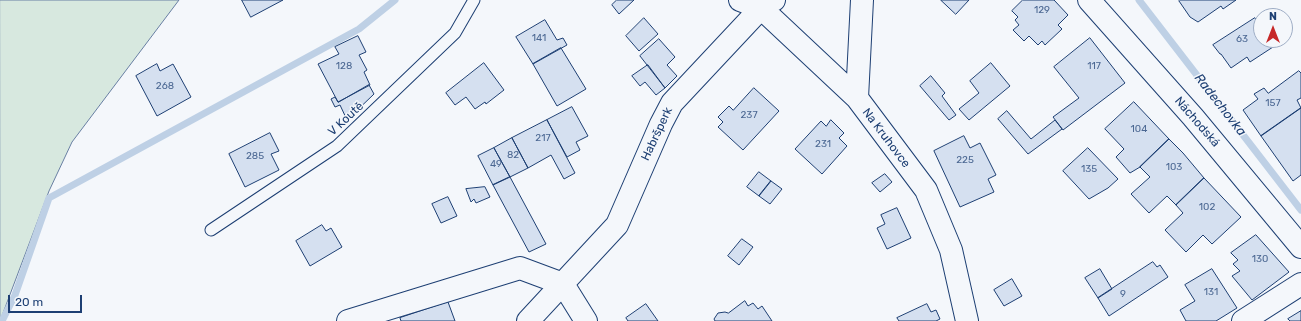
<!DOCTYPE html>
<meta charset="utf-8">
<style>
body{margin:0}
#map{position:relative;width:1301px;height:321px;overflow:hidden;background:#f4f7fb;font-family:Rubik,sans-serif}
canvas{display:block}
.north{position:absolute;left:1253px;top:8px;width:40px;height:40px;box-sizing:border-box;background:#f4f7fb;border:1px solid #9eadc5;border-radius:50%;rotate:0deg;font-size:11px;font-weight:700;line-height:16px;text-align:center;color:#1d3f73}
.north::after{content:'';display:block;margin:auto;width:14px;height:18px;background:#c62828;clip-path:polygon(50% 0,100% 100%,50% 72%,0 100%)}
.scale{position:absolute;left:8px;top:295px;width:74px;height:18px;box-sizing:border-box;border:2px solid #1d3f73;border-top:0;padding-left:5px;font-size:12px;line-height:14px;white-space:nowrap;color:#1d3f73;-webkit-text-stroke:3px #f4f7fb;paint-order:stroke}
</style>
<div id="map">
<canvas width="1301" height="321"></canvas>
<div class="north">N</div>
<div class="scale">20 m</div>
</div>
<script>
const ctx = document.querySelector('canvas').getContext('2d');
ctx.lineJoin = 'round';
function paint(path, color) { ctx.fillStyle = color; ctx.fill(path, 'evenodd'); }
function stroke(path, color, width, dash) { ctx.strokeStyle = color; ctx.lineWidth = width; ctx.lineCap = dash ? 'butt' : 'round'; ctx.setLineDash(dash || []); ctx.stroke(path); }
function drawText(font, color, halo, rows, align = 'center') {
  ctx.font = font + ' Rubik,sans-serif'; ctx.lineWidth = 3; ctx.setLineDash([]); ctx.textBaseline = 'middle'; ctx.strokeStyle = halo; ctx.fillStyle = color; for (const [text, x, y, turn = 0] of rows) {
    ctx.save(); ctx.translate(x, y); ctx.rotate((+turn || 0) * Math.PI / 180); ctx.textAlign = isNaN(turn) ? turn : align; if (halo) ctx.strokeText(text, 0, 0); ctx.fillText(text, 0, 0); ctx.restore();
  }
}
const green = new Path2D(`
 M0,0H179L72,142L49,191L0,321Z`);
const stream = new Path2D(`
 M1139,0L1301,210
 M2,321L15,295L49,198L359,29L395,0`);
const building = new Path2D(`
 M242,0H283L251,17Z
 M617,0H634L619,14L612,5Z
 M941,0H969L956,14Z
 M1023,0H1054L1068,15L1058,25L1062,29L1045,45L1042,41L1038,45L1029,36L1024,41L1013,30L1019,25L1015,20L1018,17L1012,11Z
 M1180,0H1236L1223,9L1221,6L1198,22L1190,17L1179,1Z
 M644,18L658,34L639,51L626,36Z
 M1255,18L1261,28V40H1269L1273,47L1250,62L1247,57L1231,68L1221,54H1220L1213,45Z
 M545,20L557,40L563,38L567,45L533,64L516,37Z
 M358,36L366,52L359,55L367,70L364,72L370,85L338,102L318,64L339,54L335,47Z
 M1090,38L1125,83L1063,130L1053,117L1079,98L1054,67Z
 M659,39L675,57L667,65L677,76L665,88L640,56Z
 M561,48L586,89L557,106L533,64Z
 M484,63L504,90L486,104L485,102L475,109L466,97L455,105L446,93Z
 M991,63L1010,86L969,120L959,109L979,93L970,81Z
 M157,64L160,71L173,64L191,97L157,116L136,76Z
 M648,65L665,88L656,95L645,82L640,86L632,76Z
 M1299,71L1301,73V98L1297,100L1301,108L1261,136L1243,110L1258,99L1254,94L1264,88L1268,93Z
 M931,76L945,93L942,96L956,115L949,120L920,86Z
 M369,85L374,94L347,120L340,105L335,107L331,99L335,97L338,102Z
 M754,88L779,111L743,150L718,127L723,122L718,117L729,106L733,110Z
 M1134,102L1169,139L1140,167L1130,173L1116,157L1124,149L1105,129Z
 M572,107L588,136L576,142L580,150L567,157L547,120Z
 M1301,108V175L1293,181L1261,136Z
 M1007,111L1031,139L1055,120L1062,129L1028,154L998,119Z
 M547,120L575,173L564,179L551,155L528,168L512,138Z
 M831,120L844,133L839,138L847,146L822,174L795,149L821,121L826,126Z
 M270,133L279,151L271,154L279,170L245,187L229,154Z
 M964,136L970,148L980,143L996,175L988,179L994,192L960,207L934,151Z
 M512,138L528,168L510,177L494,148Z
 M1169,139L1183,153L1204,178L1176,205L1167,196L1149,213L1131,194L1150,177L1140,167Z
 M494,148L510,177L493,185L478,156Z
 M1088,148L1118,179L1108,188L1089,199L1063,171Z
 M759,172L771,181L759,196L747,187Z
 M885,174L892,182L880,192L872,183Z
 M510,177L546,244L529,252L493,185Z
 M1204,178L1241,217L1212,244L1203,235L1186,252L1165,230L1183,213L1176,205Z
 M771,181L782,189L770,204L759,196Z
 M485,187L490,197L476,203L474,199L471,202L466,189Z
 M448,197L457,216L441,223L432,204Z
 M897,208L911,238L887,249L877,228L885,224L881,215Z
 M322,225L326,231L331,228L342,247L310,266L296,241Z
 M1256,235L1289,272L1252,300L1232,276L1240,271L1233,264L1238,260L1231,253Z
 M742,239L753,247L739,265L728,256Z
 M1153,262L1157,267L1160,265L1168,277L1109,316L1098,298Z
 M1100,269L1112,289L1098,298L1085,278Z
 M1212,269L1237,308L1216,321H1186L1180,310L1195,301L1185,285Z
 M1012,279L1022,296L1004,306L994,290Z
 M745,301L748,306L753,303L758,309L762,306L772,321H715L714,319L718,313L725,312L728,313Z
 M448,302L455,321H401L400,318Z
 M646,304L658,321H628L626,318Z
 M927,304L931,312L936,310L940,319L936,321H899L897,318Z
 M1301,311V321H1290L1288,319Z`);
const lane = new Path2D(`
 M211,230L337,146L455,33L474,0`);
const street = new Path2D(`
 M740,0L761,8L857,98L926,190L951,250L967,321
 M857,98L862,0
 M348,321L520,268L563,284L586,321
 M528,321L617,225L661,124L672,103L761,8L774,0
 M1243,321L1301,284`);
const primary = new Path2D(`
 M1089,0L1193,117L1301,247`);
const numberNames = [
 ["129",1042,10],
 ["141",539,38],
 ["63",1242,39],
 ["128",344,66],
 ["117",1094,66],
 ["268",165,86],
 ["157",1273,103],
 ["237",749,115],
 ["104",1139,129],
 ["217",543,138],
 ["231",823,144],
 ["82",513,155],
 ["285",255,156],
 ["225",965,160],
 ["49",496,164],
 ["103",1174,167],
 ["135",1089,169],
 ["102",1207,207],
 ["130",1260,259],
 ["131",1211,292],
 ["9",1123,294]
];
const streetNames = [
 ["V Koutě",346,119,-43],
 ["Náchodská",1197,122,49],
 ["Habršperk",657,134,-65],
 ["Na Kruhovce",886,138,53]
];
const waterNames = [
 ["Radechovka",1220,105,52]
];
paint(green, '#d7e8df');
stroke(green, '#687fa3', 1);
stroke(stream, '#bed0e5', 7);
paint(building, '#d5e0f0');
stroke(building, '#1d3f73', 1);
stroke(lane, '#1d3f73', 13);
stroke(street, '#1d3f73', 24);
stroke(primary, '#1d3f73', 24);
stroke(lane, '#f4f7fb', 11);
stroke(street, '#f4f7fb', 22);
stroke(primary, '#f4f7fb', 22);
drawText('10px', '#4b6792', null, numberNames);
drawText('12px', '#1d3f73', '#f4f7fb', streetNames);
drawText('italic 13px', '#1d3f73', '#f4f7fb', waterNames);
</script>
